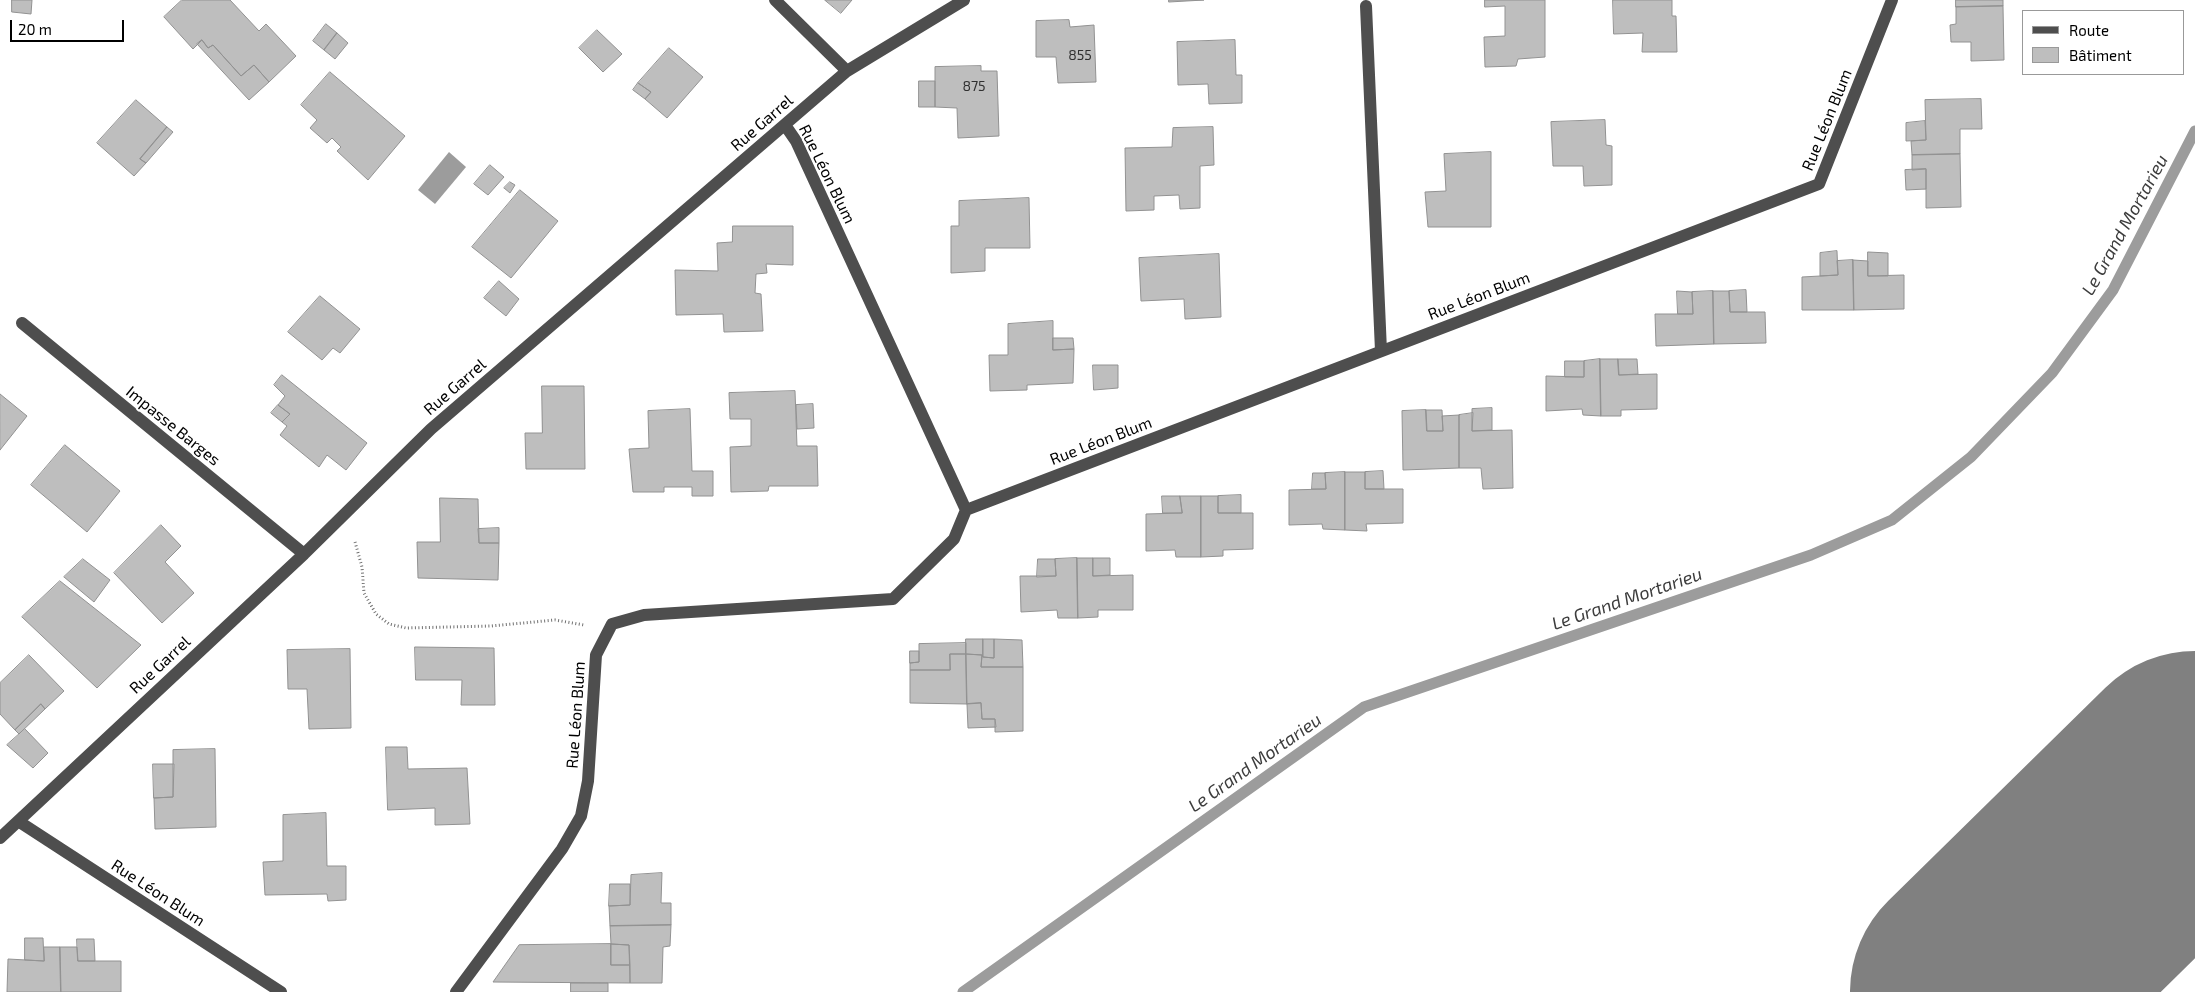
<!DOCTYPE html>
<meta charset="utf-8">
<style>
body{margin:0}
#map{position:relative;width:2195px;height:992px;overflow:hidden;background:#fff;font-family:"Exo 2",sans-serif}
canvas{display:block}
.legend{position:absolute;left:2022px;top:10px;width:162px;height:65px;box-sizing:border-box;background:#fff;border:1px solid #999;margin:0;padding:6px 9px;list-style:none;font-size:15px;color:#000}
.legend li{display:flex;align-items:center;gap:10px;height:25px}
.legend b{width:25px;border:1px solid #999}
.scale{position:absolute;left:10px;top:20px;width:114px;height:22px;box-sizing:border-box;border:2px solid #000;border-top:0;padding-left:6px;font-size:15px;line-height:18px;white-space:nowrap;color:#000;-webkit-text-stroke:4px #fff;paint-order:stroke}
</style>
<div id="map">
<canvas width="2195" height="992"></canvas>
<ul class="legend">
<li><b style="height:6px;background:#4e4e4e"></b>Route</li>
<li><b style="height:14px;background:#bebebe"></b>Bâtiment</li>
</ul>
<div class="scale">20 m</div>
</div>
<script>
const ctx = document.querySelector('canvas').getContext('2d');
ctx.lineJoin = 'round';
function paint(path, color) { ctx.fillStyle = color; ctx.fill(path, 'evenodd'); }
function stroke(path, color, width, dash) { ctx.strokeStyle = color; ctx.lineWidth = width; ctx.lineCap = dash ? 'butt' : 'round'; ctx.setLineDash(dash || []); ctx.stroke(path); }
function drawText(font, color, halo, rows, align = 'center') {
  ctx.font = font + ' "Exo 2",sans-serif'; ctx.lineWidth = 4; ctx.setLineDash([]); ctx.textBaseline = 'middle'; ctx.strokeStyle = halo; ctx.fillStyle = color; for (const [text, x, y, turn = 0] of rows) {
    ctx.save(); ctx.translate(x, y); ctx.rotate((+turn || 0) * Math.PI / 180); ctx.textAlign = isNaN(turn) ? turn : align; if (halo) ctx.strokeText(text, 0, 0); ctx.fillText(text, 0, 0); ctx.restore();
  }
}
const water = new Path2D(`
 M449,152L466,167L435,204L418,190Z`);
const stream = new Path2D(`
 M963,992L1364,707L1811,555L1892,520L1971,457L2052,373L2113,290L2195,131`);
const runway = new Path2D(`
 M1978,992L2195,779`);
const building = new Path2D(`
 M12,0H32L31,14L12,12Z
 M182,0H230L259,31L266,24L296,56L269,82L254,65L241,76L213,45L208,48L202,40L193,49L164,17Z
 M825,0H852L841,13Z
 M1169,0H1204L1169,2Z
 M1485,0H1545V57L1518,59L1516,66L1485,67L1484,37L1505,36V6L1485,7Z
 M1613,0H1672V16H1676L1677,52H1642L1643,33L1614,34Z
 M1956,0H2003V6L1956,7Z
 M2003,6L2004,60L1971,61V42H1951L1950,25L1956,24V7Z
 M1069,20L1070,27L1094,25L1096,82L1058,83L1056,57H1036V21Z
 M326,24L337,33L324,50L313,41Z
 M597,30L622,54L603,72L579,48Z
 M337,33L348,43L335,59L324,50Z
 M202,40L208,48L213,45L241,76L254,65L269,82L249,100L197,44Z
 M1235,40L1236,75H1242V103L1209,104L1208,84L1178,85L1177,42Z
 M669,48L703,77L667,118L645,99L651,92L638,83Z
 M981,66V71H997L999,136L958,138L957,108L935,107V67Z
 M330,72L405,136L368,180L337,151L341,147L332,138L327,143L310,128L317,120L301,105Z
 M919,81H935V107H919Z
 M638,83L651,92L645,99L633,90Z
 M1981,99L1982,129H1960V154L1912,155L1911,141L1926,140L1925,100Z
 M136,100L167,127L140,159L146,163L134,176L97,143Z
 M1605,120L1606,145L1612,146V185L1584,186L1583,166H1553L1551,122Z
 M1925,121L1926,140L1906,141V123Z
 M167,127L173,132L146,163L140,159Z
 M1213,127L1214,165L1200,166V208L1180,209L1179,195L1154,196V210L1126,211L1125,148L1172,147L1173,128Z
 M1491,152V227H1428L1425,192L1446,191L1444,154Z
 M1960,154L1961,207L1926,208V169L1912,170V155Z
 M490,165L504,177L488,195L474,184Z
 M1926,169V189L1906,190L1905,170Z
 M510,182L515,185L510,193L504,188Z
 M520,190L558,221L511,278L472,247Z
 M1029,198L1030,248H985V271L951,273V226H959V201Z
 M733,226H793V265L766,264L767,273L756,274L755,293L761,294L763,331L724,332L723,314L676,315L675,270L718,271L717,243L732,242Z
 M1837,251L1838,275L1820,276V253Z
 M1868,252L1888,253V276H1868Z
 M1219,254L1221,317L1185,319L1184,299L1141,301L1139,258Z
 M1853,260L1868,261V276L1904,275V309L1854,310Z
 M1853,260L1854,310H1802V277L1838,275L1837,261Z
 M499,281L519,299L506,316L484,298Z
 M1746,290L1747,312H1730L1729,291Z
 M1677,291L1692,292L1693,314H1678Z
 M1713,291L1714,344L1656,346L1655,314H1693L1692,292Z
 M1713,291H1729L1730,312H1765L1766,343L1714,344Z
 M320,296L360,329L340,353L333,348L322,360L288,332Z
 M1053,321V350L1074,349L1073,383L1027,385V390L990,391L989,355H1008V324Z
 M1053,338H1073L1074,349L1053,350Z
 M1600,359L1601,416L1583,415L1582,409L1546,411V376L1584,377V361Z
 M1600,359H1618L1619,375L1657,374V409L1621,410V416H1601Z
 M1618,359H1637L1638,374L1619,375Z
 M1565,361H1584V377H1565Z
 M1093,365H1118V388L1094,390Z
 M282,375L367,443L346,470L327,455L319,467L280,435L287,426L282,422L290,414L278,405L285,396L274,385Z
 M542,386H584L585,469H526L525,433H542Z
 M795,391L797,446H817L818,486H769L768,491L731,492L730,447L751,446V419H730L729,393Z
 M0,394L27,416L0,450Z
 M813,404L814,428L797,429L796,405Z
 M278,405L290,414L282,422L271,413Z
 M1492,408V430L1472,431V409Z
 M690,409L692,471H713V496H692V487H664V492H633L629,449L649,448L648,411Z
 M1426,410H1442L1443,431H1427Z
 M1426,410L1427,431H1443L1442,416L1459,415V468L1403,470L1402,411Z
 M1473,413L1472,431L1512,430L1513,488L1483,489L1481,468H1459V415Z
 M65,445L120,491L87,532L31,485Z
 M1383,471L1384,489H1365V472Z
 M1345,472H1365V489H1403V523L1366,524L1367,531L1345,530Z
 M1345,472V530L1323,529L1322,524L1289,525V490L1326,489L1325,473Z
 M1313,473H1325L1326,489H1312Z
 M1241,495V513H1218V496Z
 M1162,496H1180L1182,513H1163Z
 M1180,496H1201V557H1176L1175,550L1146,551V514L1182,513Z
 M1201,496H1218V513H1253V549L1223,550V556L1201,557Z
 M440,498L478,499L479,543H499L498,580L418,578L417,542H440Z
 M161,525L181,546L165,562L194,593L162,623L114,573Z
 M499,528V543H479L478,529Z
 M1077,558L1078,618H1058L1057,610L1021,612L1020,576H1056L1055,559Z
 M1077,558H1093V576L1133,575V610H1098V617L1078,618Z
 M1093,558H1110V575L1093,576Z
 M83,559L110,580L94,602L64,577Z
 M1038,559H1055L1056,576L1037,577Z
 M60,581L141,645L97,688L22,617Z
 M966,639H983V657L994,658V639L1022,640L1023,667H981L982,655L966,654Z
 M983,639H994V658L983,657Z
 M966,643V654H950V670H910V663L919,662V644Z
 M415,647L494,648L495,705H461L462,680H416Z
 M350,649L351,728L309,729L307,689H288L287,650Z
 M910,651H919V662L910,663Z
 M950,654H966L967,704L910,703V670H950Z
 M966,654L982,655L981,667H1023V731L995,732V719H982L981,703L967,704Z
 M29,655L64,691L45,709L41,704L15,730L0,714V683Z
 M981,703L982,719H995L996,727L968,728L967,704Z
 M41,704L45,709L19,734L15,730Z
 M25,729L48,753L33,768L7,745Z
 M386,747H407L408,769L467,768L470,824L435,825V808L388,810Z
 M215,749L216,827L155,829L154,798L173,797V750Z
 M153,764H174L173,797L154,798Z
 M326,813L327,866H346V900L328,901L327,894L265,895L263,862L283,861V815Z
 M662,873L661,903H671V925L610,926L609,906L630,905L631,875Z
 M610,884H630V905L609,906Z
 M671,925L670,946L663,947L662,983H630L629,945L611,944L610,926Z
 M25,938H43L44,961L25,960Z
 M77,939H94L95,961H78Z
 M611,944L629,945L630,965H611Z
 M611,944V965H630V983L493,982L519,945Z
 M44,947H60L61,992H7L8,959L44,961Z
 M60,947H77L78,961H121V992H61Z
 M571,983H608V992H571Z`);
const path = new Path2D(`
 M355,542L362,567L364,593L376,614L389,624L406,628L491,626L555,620L584,625`);
const minor = new Path2D(`
 M775,0L847,71
 M1366,6L1381,351
 M785,125L796,141L966,510L1819,184L1892,0
 M22,323L304,554
 M18,821L281,992
 M0,838L304,554L431,429L847,71L964,0
 M456,992L562,849L581,816L588,781L596,655L612,624L644,615L893,599L954,539L966,510`);
const numberNames = [
 ["855",1080,55],
 ["875",974,86]
];
const streetNames = [
 ["Rue Léon Blum",1827,120,-68],
 ["Rue Garrel",762,123,-41],
 ["Rue Léon Blum",827,174,64],
 ["Rue Léon Blum",1479,296,-21],
 ["Rue Garrel",455,387,-41],
 ["Impasse Barges",173,426,39],
 ["Rue Léon Blum",1101,441,-21],
 ["Rue Garrel",160,665,-43],
 ["Rue Léon Blum",576,715,-86],
 ["Rue Léon Blum",158,893,33]
];
const waterNames = [
 ["Le Grand Mortarieu",2125,225,-61],
 ["Le Grand Mortarieu",1627,599,-19],
 ["Le Grand Mortarieu",1255,763,-35]
];
paint(water, '#9c9c9c');
stroke(stream, '#9c9c9c', 11);
stroke(runway, '#808080', 256);
paint(building, '#bebebe');
stroke(building, '#929292', 1);
stroke(path, '#707070', 3, [1, 2.5]);
stroke(minor, '#4e4e4e', 12);
drawText('14px', '#303030', null, numberNames);
drawText('16px', '#000', '#fff', streetNames);
drawText('italic 18px', '#3d3d3d', '#fff', waterNames);
</script>
